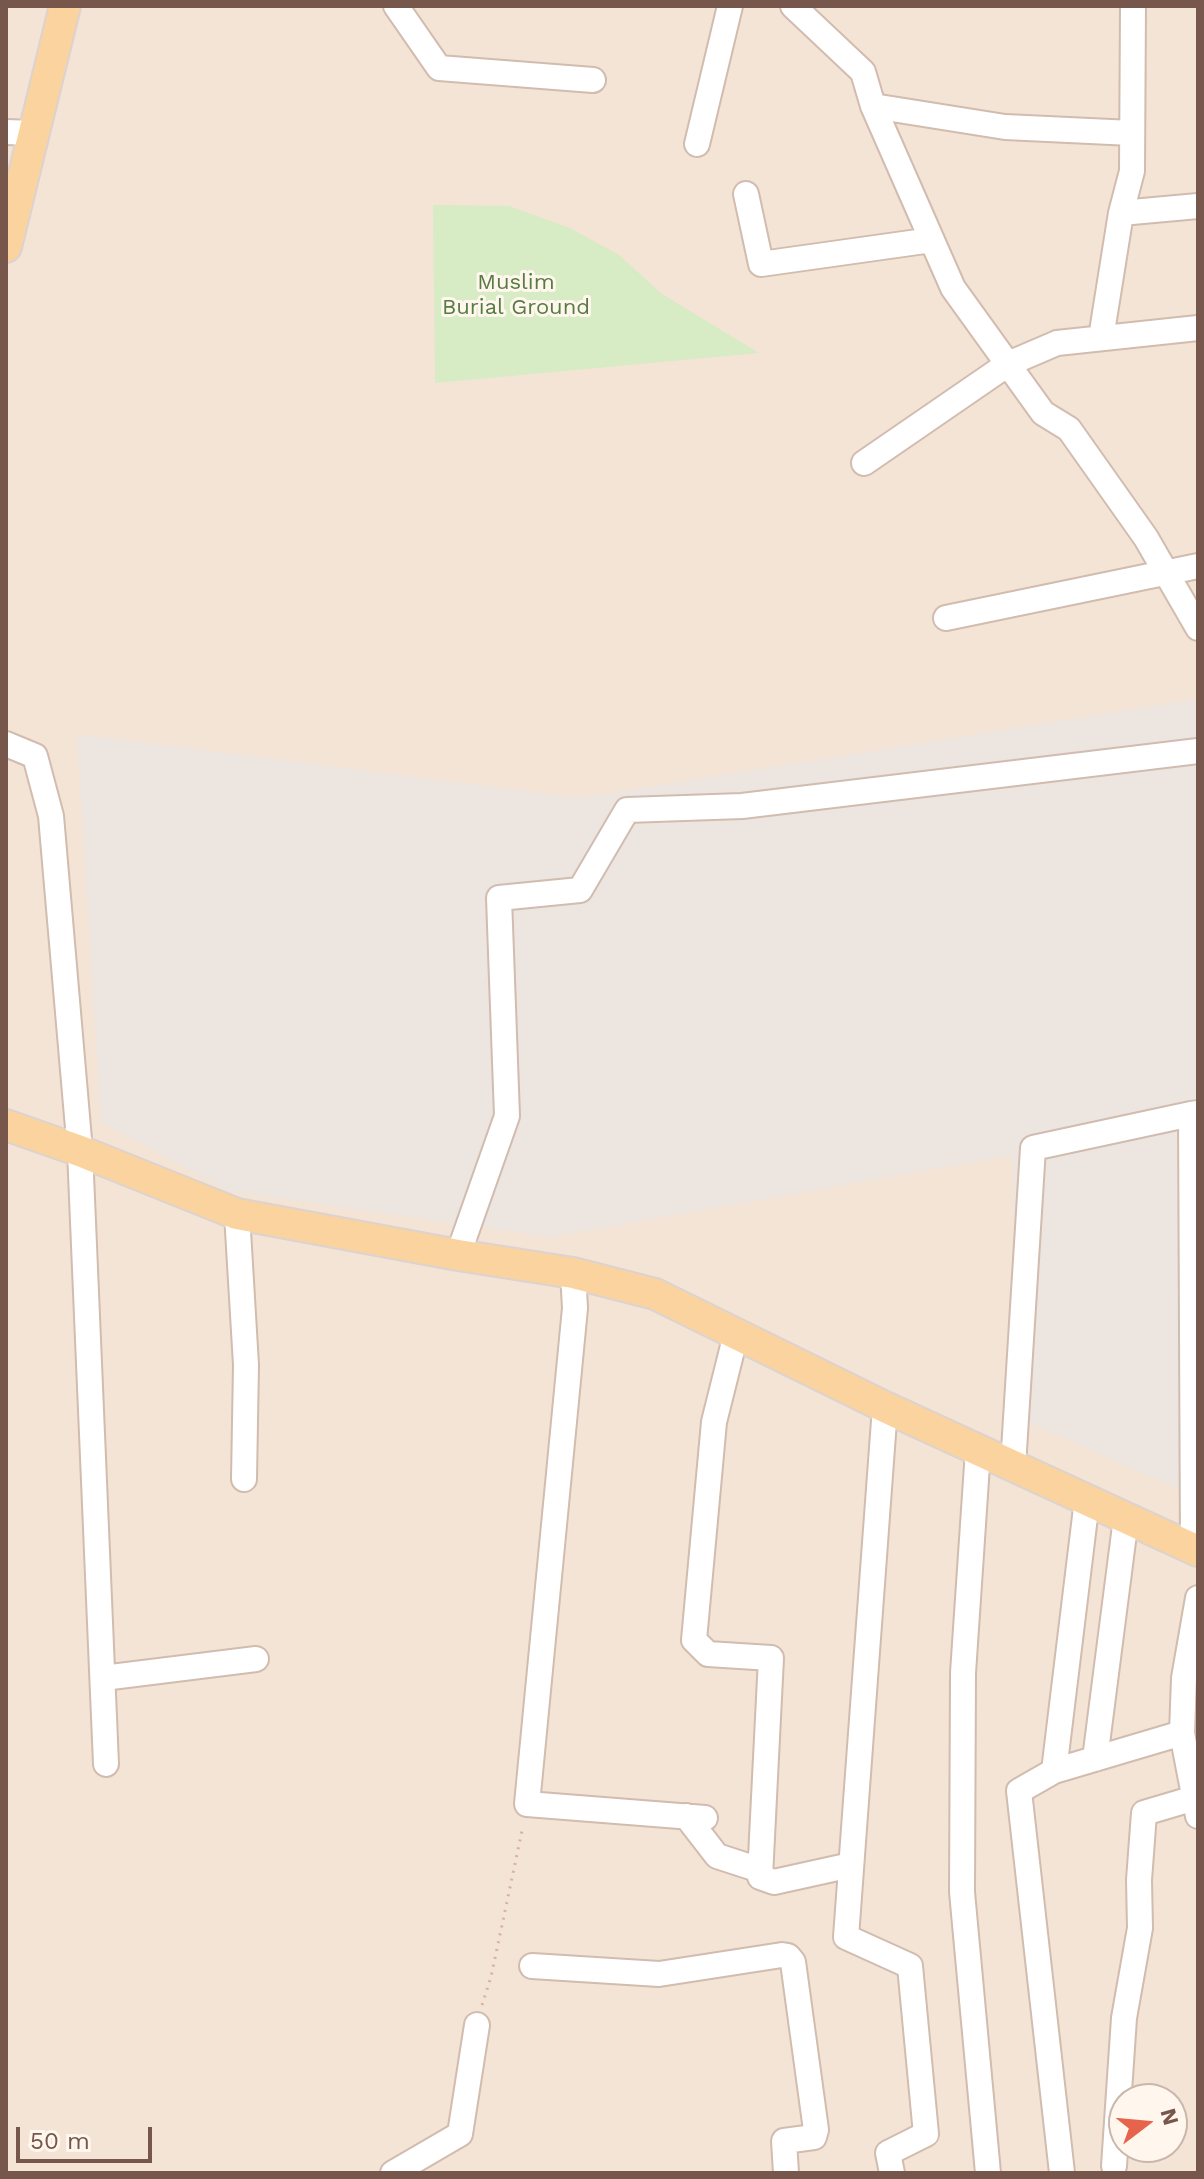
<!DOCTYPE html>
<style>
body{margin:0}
#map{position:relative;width:1204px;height:2179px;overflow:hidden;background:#fdf3e7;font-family:"Work Sans",sans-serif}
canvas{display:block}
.frame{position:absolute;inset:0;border:8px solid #77574b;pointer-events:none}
.north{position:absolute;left:1108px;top:2083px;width:80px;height:80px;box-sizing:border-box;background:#fff7ed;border:2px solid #c9b7ac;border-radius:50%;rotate:74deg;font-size:22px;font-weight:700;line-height:32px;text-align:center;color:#77574b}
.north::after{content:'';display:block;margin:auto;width:28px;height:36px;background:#e7644c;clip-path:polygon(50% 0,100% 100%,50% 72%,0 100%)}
.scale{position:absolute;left:16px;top:2127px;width:136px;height:36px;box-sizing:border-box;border:4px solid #77574b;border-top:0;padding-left:10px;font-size:24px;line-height:28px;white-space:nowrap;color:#77574b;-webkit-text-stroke:6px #fff7ed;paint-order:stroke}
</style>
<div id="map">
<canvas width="1204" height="2179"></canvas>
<div class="frame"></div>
<div class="north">N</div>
<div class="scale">50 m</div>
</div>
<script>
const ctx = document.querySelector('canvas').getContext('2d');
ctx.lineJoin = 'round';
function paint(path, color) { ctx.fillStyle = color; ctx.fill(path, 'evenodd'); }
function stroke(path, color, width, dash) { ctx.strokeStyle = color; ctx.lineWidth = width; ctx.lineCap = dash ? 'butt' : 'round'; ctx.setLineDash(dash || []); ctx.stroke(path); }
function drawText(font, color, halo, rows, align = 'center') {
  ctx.font = font + ' "Work Sans",sans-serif'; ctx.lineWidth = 6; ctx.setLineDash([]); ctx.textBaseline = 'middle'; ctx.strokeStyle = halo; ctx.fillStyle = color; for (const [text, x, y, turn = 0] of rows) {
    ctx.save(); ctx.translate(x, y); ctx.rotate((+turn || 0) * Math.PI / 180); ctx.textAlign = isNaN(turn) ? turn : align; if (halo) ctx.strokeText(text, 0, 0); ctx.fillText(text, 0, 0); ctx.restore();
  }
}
const residential = new Path2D(`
 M6,6H1198V2173H6ZM1124,2099H1172V2147H1124Z`);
const industrial = new Path2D(`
 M1198,699V1498L1015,1416L1013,1155L550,1237L228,1191L101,1122L77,734L579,798Z`);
const green = new Path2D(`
 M433,205L509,206L570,228L619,255L662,294L759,353L435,383Z`);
const path = new Path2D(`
 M482,2005L491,1977L523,1826`);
const minor = new Path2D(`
 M396,6L439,68L593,80
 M793,6L863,72L873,106L953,288L1043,413L1069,429L1146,538L1198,628
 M1133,6L1132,171L1121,213L1198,206
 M873,106L1005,127L1132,133
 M6,132L34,133
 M697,144L730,6
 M746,194L761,264L932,240
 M1101,338L1121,213
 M864,463L1008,364L1057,343L1198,328
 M946,618L1198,566
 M6,744L35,756L51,816L80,1151L106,1764
 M237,1214L246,1365L244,1479
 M458,1255L507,1116L499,898L580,890L627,810L742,806L1198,751
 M573,1273L575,1308L527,1804L705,1818
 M736,1334L714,1422L694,1640L708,1654L771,1658L760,1877L774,1882L851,1865
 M885,1407L846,1937L910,1966L926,2134L888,2153L892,2173
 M978,1450L963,1673L962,1892L988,2173
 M1013,1466L1033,1148L1191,1114
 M1193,1549L1191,1114L1198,1113
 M1198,1598L1184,1678L1182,1733L1198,1816
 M103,1678L256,1659
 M1095,1759L1126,1518
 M1054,1771L1087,1500
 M686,1816L717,1856L760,1870
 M532,1966L659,1974L782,1955L788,1956L793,1962L816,2130L814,2137L784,2141L786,2173
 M1114,2166L1124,2018L1140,1928L1139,1880L1144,1813L1198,1797
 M393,2173L460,2134L477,2025
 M1062,2173L1019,1791L1054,1771L1182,1733`);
const major = new Path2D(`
 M6,247L65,6
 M6,1125L80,1151L237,1214L458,1255L573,1273L655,1294L885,1407L1198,1551`);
const parkNames = [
 ["Muslim",516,283],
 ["Burial Ground",516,308]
];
paint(residential, '#f4e4d5');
paint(industrial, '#ede5e0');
paint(green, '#d7ebc5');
stroke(minor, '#d1bcaf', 28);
stroke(major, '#dcd3d0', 34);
stroke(path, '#d7b2a1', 3, [2, 6]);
stroke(minor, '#fff', 24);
stroke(major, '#fbd39f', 30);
drawText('22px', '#577c42', '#fff7ed', parkNames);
</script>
